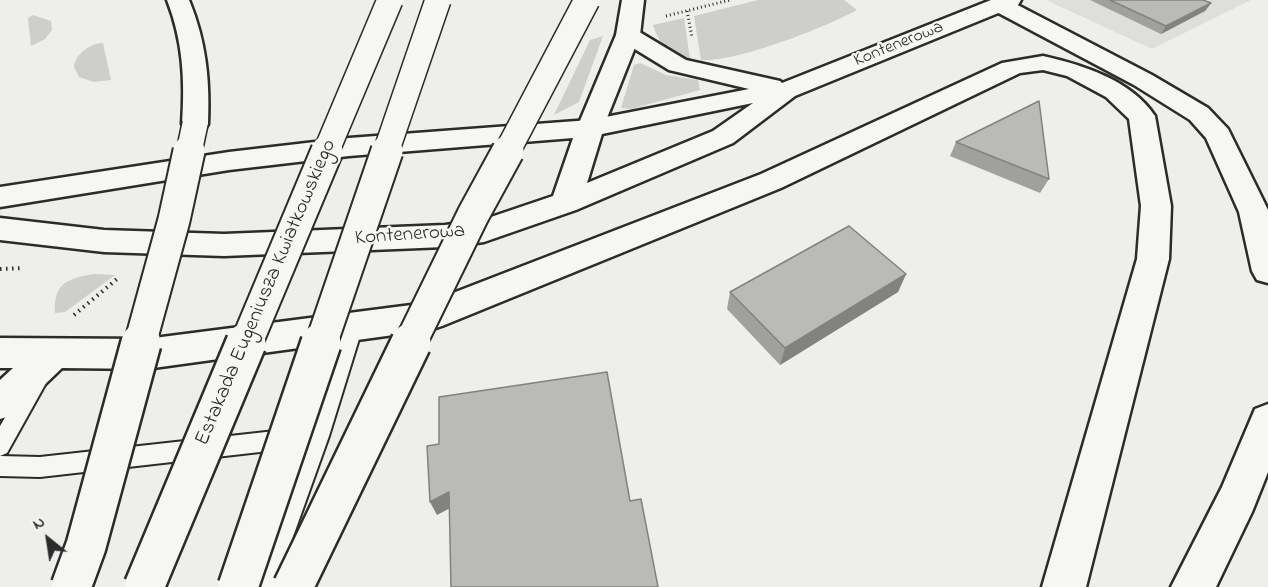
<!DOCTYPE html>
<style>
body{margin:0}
#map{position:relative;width:1268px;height:587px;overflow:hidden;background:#eeeeea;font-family:"Indie Flower",sans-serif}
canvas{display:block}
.north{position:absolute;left:18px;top:509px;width:60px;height:60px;-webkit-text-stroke:4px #f6f6f2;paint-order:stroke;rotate:330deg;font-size:16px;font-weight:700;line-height:24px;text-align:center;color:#2b2b2b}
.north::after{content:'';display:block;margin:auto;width:21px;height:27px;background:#2b2b2b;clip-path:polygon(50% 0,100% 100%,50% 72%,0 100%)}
</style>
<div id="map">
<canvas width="1268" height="587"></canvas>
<div class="north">N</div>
</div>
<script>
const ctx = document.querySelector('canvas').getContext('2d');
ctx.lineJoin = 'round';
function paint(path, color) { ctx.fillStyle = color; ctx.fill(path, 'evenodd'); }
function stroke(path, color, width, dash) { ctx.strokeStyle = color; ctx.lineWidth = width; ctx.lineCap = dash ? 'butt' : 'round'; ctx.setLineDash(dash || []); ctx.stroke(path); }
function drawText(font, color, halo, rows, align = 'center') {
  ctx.font = font + ' "Indie Flower",sans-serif'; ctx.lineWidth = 4.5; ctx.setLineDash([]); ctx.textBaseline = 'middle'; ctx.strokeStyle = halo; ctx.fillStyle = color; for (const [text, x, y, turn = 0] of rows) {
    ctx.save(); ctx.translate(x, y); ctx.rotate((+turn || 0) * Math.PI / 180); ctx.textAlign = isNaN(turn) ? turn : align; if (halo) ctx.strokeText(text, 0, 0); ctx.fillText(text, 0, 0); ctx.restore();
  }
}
const built = new Path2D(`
 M1046,0H1251L1152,49Z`);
const green = new Path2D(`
 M758,0H844L857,10C824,28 737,62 701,60L694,16Z
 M33,15L51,21L52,30L45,39L31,46L28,18Z
 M684,18L690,59C667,51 661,49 653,25Z
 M603,36L579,102L554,115L590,40Z
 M103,43L111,80L94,82L79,77L74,67C75,54 91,43 103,43Z
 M640,63L666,75L698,80L700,90L631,109L621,108L634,65Z
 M95,274L115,275L65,312L55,313C53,283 68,278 95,274Z`);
const pathFar1 = new Path2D(`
 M687,11L692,37
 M666,16L730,0`);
const path = new Path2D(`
 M0,269L23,268
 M74,315L117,279`);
const service = new Path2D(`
 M354,318L361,321L363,326L329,436L275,587H251L304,447L40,477L0,476V456L40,457L311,427L345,326L347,321Z
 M36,374L43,377L46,383L7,453L0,456V426L29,377Z`);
const minor = new Path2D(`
 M991,0H1008L1152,75L1208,108L1228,129L1268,210V283L1257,280L1252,271L1239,212L1206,138L1190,120L1134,85L991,9L988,4Z
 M1043,56C1083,65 1131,80 1155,116L1171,206L1169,259L1086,587H1042L1137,259L1141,206L1129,119L1106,97L1067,76L1043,70L1020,73L781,188L442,326L430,330L146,369L62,368L13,415L0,419V380L13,368H0V338L146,339L427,303L761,174L1002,63Z
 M1268,404V472L1252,512L1216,587H1171L1222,487L1255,409Z`);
const secondary = new Path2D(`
 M622,0H644L640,35L603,128L599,134L590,136L581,134L577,128L616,35Z`);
const trunk = new Path2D(`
 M167,0H189C206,41 210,80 208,124L204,130L195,132L186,130L182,124C185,80 183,41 167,0Z
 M991,0H1021L1018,5L795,96L733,143L576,210L484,242L445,247L224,256L104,252L0,240V218L104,230L224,234L445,225L482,220L553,196L573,138L349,156L229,170L0,207V187L229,152L349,138L590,120L749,89L669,70L620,40L616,35L620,30H636L686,60L780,81L782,83ZM753,103L713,131L587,183L602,134Z`);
const secondaryBridgeFar2 = new Path2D(`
 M326,152L390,0
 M386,152L438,0`);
const secondaryBridgeFar1 = new Path2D(`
 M246,344L327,151
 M321,344L387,151`);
const secondaryBridge = new Path2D(`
 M144,587L246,343
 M238,587L321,343`);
const trunkBridgeFar2 = new Path2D(`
 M189,152L195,124
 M507,152L587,0`);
const trunkBridgeFar1 = new Path2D(`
 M140,344L174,220L189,151
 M410,344L473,215L508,151`);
const trunkBridge = new Path2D(`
 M71,587L86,546L141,343
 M293,587L411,343`);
const wall = new Path2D(`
 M1090,0H1203L1211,3L1205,11L1161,34Z
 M956,142L1049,179L1040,193L950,156Z
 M906,274L898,292L780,365L727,309L730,292Z`);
const shadedWall = new Path2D(`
 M1211,3L1205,11L1161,34L1166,26Z
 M906,274L898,292L780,365L785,348Z
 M449,492L456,505L437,515L430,502Z`);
const building = new Path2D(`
 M1110,0H1203L1211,3L1166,26Z
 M1039,101L1049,179L956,142Z
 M849,226L906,274L785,348L730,292Z
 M607,372L630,501L641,499L658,587H451L449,492L430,502L427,446L439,444V397Z`);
const farStreetnames = [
 ["Kontenerowa",899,45,-22]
];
const streetNames = [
 ["Kontenerowa",410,236,-4],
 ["Estakada Eugeniusza Kwiatkowskiego",267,293,-67]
];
paint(built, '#dededb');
paint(green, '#cececa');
stroke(service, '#2b2b2b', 4);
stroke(minor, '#2b2b2b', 5);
stroke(secondary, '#2b2b2b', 5);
stroke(trunk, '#2b2b2b', 5);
stroke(pathFar1, '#2b2b2b', 3, [1, 3]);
stroke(path, '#2b2b2b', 4, [1.5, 4.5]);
paint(service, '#f6f6f2');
paint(minor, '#f6f6f2');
paint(secondary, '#f6f6f2');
paint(trunk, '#f6f6f2');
stroke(secondaryBridgeFar2, '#2b2b2b', 28, []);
stroke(secondaryBridgeFar1, '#2b2b2b', 35, []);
stroke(secondaryBridge, '#2b2b2b', 44, []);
stroke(trunkBridgeFar2, '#2b2b2b', 28, []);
stroke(trunkBridgeFar1, '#2b2b2b', 35, []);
stroke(trunkBridge, '#2b2b2b', 44, []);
stroke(secondaryBridgeFar2, '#f6f6f2', 25);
stroke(secondaryBridgeFar1, '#f6f6f2', 31);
stroke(secondaryBridge, '#f6f6f2', 39);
stroke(trunkBridgeFar2, '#f6f6f2', 25);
stroke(trunkBridgeFar1, '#f6f6f2', 31);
stroke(trunkBridge, '#f6f6f2', 39);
paint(wall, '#a0a09d');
paint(shadedWall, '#828280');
paint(building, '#babab7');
stroke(building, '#828280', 1.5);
drawText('18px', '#2b2b2b', '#f6f6f2', farStreetnames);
drawText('21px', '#2b2b2b', '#f6f6f2', streetNames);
</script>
